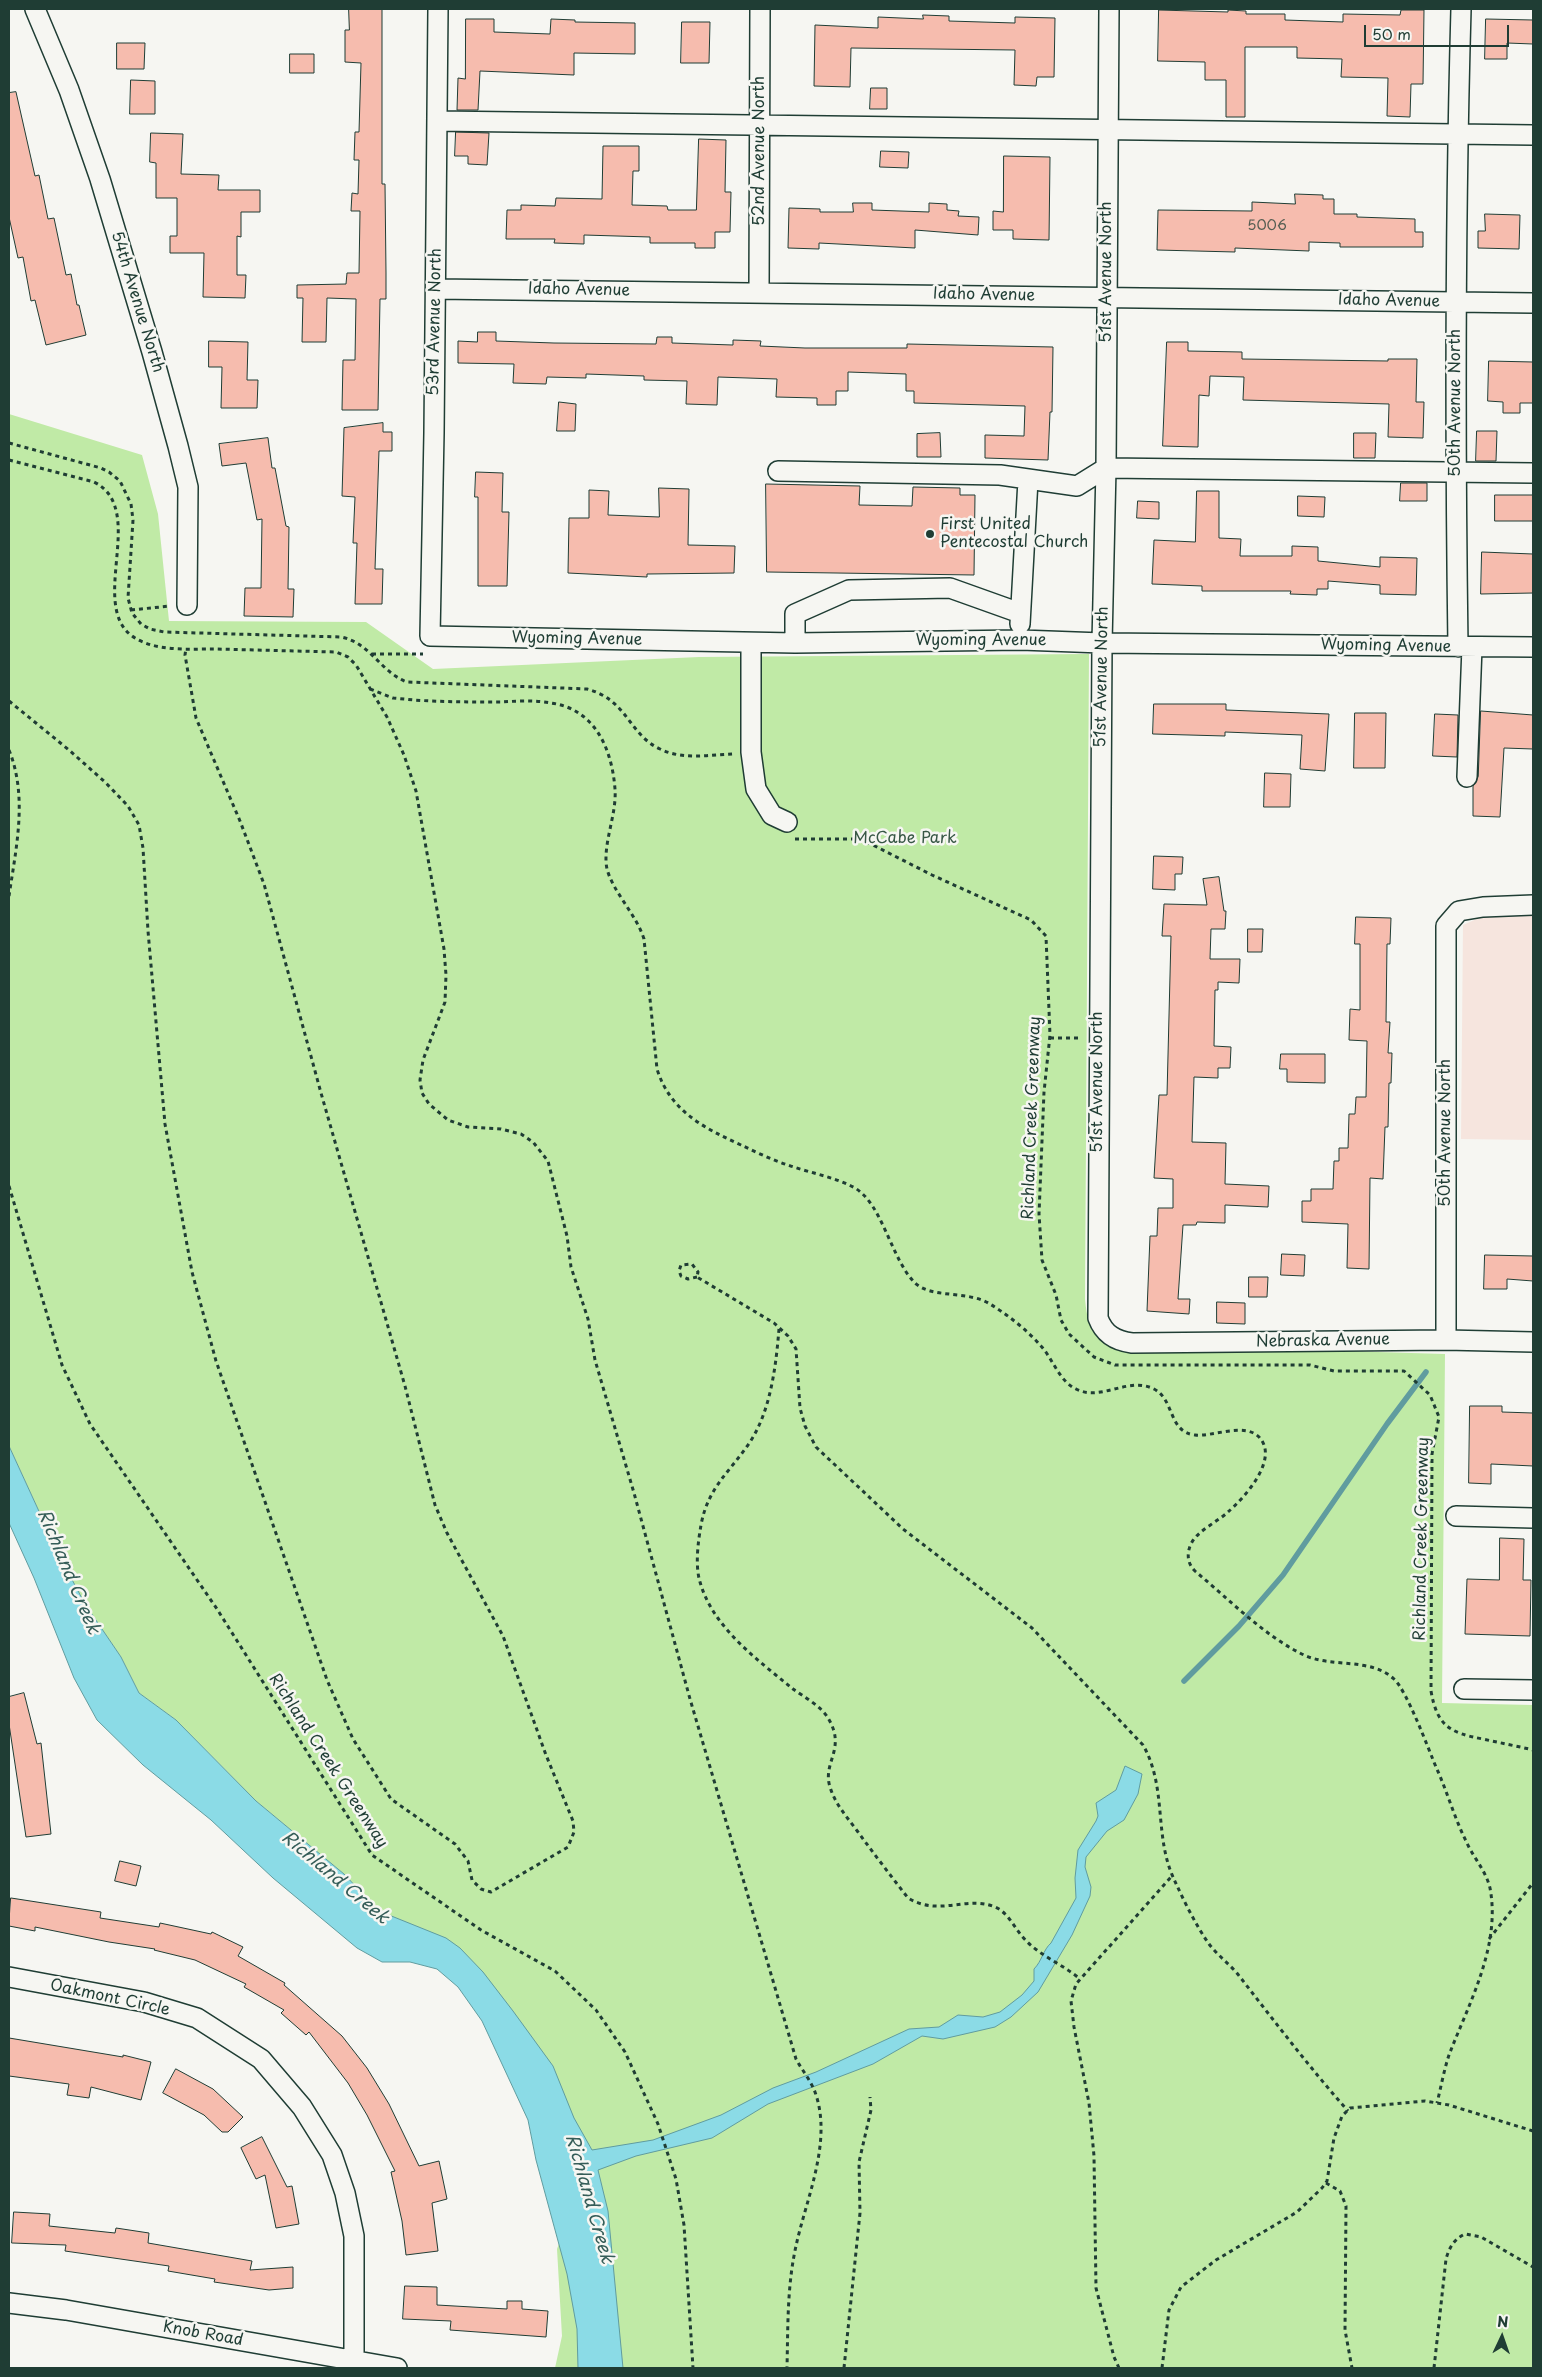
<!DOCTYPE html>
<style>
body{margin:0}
#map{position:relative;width:1542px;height:2377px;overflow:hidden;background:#f6f6f2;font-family:"Playpen Sans",sans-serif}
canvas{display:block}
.frame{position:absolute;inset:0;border:10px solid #1f3d34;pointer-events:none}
.north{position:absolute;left:1477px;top:2312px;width:50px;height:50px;-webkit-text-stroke:4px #f6f6f2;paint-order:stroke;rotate:3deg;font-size:14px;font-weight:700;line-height:20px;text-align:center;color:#1f3d34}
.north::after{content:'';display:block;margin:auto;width:18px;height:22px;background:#1f3d34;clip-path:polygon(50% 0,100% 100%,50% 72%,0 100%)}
.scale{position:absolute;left:1364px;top:25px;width:145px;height:22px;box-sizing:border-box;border:2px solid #1f3d34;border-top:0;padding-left:6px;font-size:15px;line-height:18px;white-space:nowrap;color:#1f3d34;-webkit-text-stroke:4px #f6f6f2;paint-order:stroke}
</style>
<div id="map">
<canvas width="1542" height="2377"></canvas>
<div class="frame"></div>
<div class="north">N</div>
<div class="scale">50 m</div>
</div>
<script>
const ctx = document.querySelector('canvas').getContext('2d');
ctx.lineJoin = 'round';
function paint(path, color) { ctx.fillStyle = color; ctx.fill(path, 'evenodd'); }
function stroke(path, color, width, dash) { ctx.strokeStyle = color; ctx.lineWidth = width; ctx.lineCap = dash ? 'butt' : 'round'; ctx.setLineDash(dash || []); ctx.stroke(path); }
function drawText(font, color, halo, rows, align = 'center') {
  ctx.font = font + ' "Playpen Sans",sans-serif'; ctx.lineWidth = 5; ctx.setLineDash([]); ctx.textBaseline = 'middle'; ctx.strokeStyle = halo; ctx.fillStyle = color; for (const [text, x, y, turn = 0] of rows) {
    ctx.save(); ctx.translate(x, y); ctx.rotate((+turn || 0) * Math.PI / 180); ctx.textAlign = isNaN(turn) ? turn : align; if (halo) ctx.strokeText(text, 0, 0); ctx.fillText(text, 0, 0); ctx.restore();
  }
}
const built = new Path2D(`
 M1488,914H1533V1140L1461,1139L1463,925Z`);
const green = new Path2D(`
 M9,414L142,455L158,514L169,621L366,622L433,669L699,657L1089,654L1085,1299C1088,1335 1100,1349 1136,1353L1310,1350L1445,1354L1442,1703L1533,1705V2368H555L562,2336L557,2249L586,2168L553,2066L379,1911L344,1874L256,1801L176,1720L139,1693L121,1657L85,1604L60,1557L9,1446Z`);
const water = new Path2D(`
 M9,1446L60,1557L85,1604L121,1657L139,1693L176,1720L256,1801L344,1874L379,1911L446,1938L460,1948L483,1972L513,2011L553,2066L574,2118L592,2150L653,2140L721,2115L773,2088L816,2072L909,2029L939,2027L958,2015L983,2017L1000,2012L1022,1995L1034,1981V1969C1042,1961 1043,1950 1051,1943L1076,1898L1075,1878L1078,1850L1096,1821L1098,1816L1096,1803L1116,1790L1125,1766L1142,1774L1138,1794L1124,1820L1107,1831L1086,1857L1085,1867L1091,1887L1090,1896L1072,1935L1038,1992L1011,2017L995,2027L943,2039L922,2036L873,2064L768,2104L712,2138L636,2156L598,2170L608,2211L623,2368H578L577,2329L567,2274L536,2160L528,2120L482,2021L458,1987L437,1969L410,1962H382L357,1948L273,1878L211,1820L143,1765L97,1720L74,1678L34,1578L9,1523Z`);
const stream = new Path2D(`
 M1184,1681L1239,1626L1283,1575L1387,1424L1426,1372`);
const building = new Path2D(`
 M349,9H382V184H385L386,273V299H380L378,410H342L343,360H355L356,299L327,298L326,342H302L303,298H297V285L346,284L347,273H359L360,211H351L352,193L358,194L359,160H354L355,132H359L361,63L345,62V30H349Z
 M1159,10L1228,12V10L1246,11V14H1285V20L1343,22V14L1400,15L1401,10H1424L1423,84H1411L1410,117L1387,116L1388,78L1341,77L1342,59L1297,58V47H1245V117H1226V80H1205V62L1158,61Z
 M923,15L949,16V21L1015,23V17L1055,18L1054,77H1037L1036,86L1014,85L1015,50L851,48L850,87L814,86L815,25L878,28V17L923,19Z
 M466,19H494V32L550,34L551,19L575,20V22L635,23V54L574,53V75L480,71L478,110H457L458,78L465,79Z
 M1486,19L1533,20V44L1507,43V59H1485Z
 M682,22H710L709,63H681Z
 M117,43H145L144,69H117Z
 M290,54H314V73H290Z
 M131,80L155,81V114H130Z
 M871,88H887V109H870Z
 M16,92L35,176L39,175L48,219L54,218L66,275L71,274L77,305H79L86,335L46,345L35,300L31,301L23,257L18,258L9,217V93Z
 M456,132L489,133L487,165L468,164V156H455Z
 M151,133L183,134L181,174L219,175L218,190H260V212H241V237L237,236V275H246L245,298L203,297L204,253H170V236H177V198H156V163L150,162Z
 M699,139L726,140L725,192H731L730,232H715V248H695V243H650V237L584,235V244L554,243L555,239H506L507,210H521V205L555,206L556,198L602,199L603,146H639V171H633L632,205L667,206L668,210H696Z
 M881,151L909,152L908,168L880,167Z
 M1004,156L1050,157L1049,240L1013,239V230H993V211L1003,212Z
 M1295,194L1323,195V199H1334V214H1357V217L1415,219V232H1423V247H1340V243L1309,242V251L1235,248V252L1157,250L1158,210L1252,211V202L1295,204Z
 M853,203H872V210L929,212V203L947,204V210L959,211L958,216L979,217L978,235L915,230V248L819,243V249L788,248L789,208L820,209V212H853Z
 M1485,214L1520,215L1519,249L1478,248V231H1485Z
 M478,332H496V341L554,343L656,344L657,337H672V343L733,345V340L761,341L760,346L805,348H907V344L1053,347L1052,412H1050L1048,460L985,458V435L1024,436L1025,406L914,403V391H906V374L848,372V391H836V405H817V398L776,397L777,379L718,377L717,405L686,404L687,381L644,380V376L586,374V378L547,377L546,384L513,383L514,364L458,363V341L477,342Z
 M209,341L248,342L247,380H258L257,408H221L222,367H209Z
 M1167,342H1188V351L1242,352V359L1388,361V359H1417L1416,402H1424L1423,438L1388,437L1389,404L1243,400L1244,377L1210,376L1209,396L1199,395L1198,447L1163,446Z
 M1489,361L1533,362V403H1520V413H1503V402L1488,401Z
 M559,402L576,404L575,431H557Z
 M383,423V432H392V451H379L375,569H383L382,604H355L357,543H353L355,497L342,496L344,428Z
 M1477,431H1497L1496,461H1476Z
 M940,433L941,457H917V434Z
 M1354,433H1376L1375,458H1354Z
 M268,438L272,468H275L286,526L289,527L288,589H294L293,617L244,616L245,588H261L262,519L257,520L246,463L222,466L219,444Z
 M476,472L503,473L502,512H509L507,586H478V497H475Z
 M1401,483H1427V501H1400Z
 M766,484L860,486L859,505L912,506L913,487L960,488V495H975L974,575L767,572Z
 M659,488L689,489L688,545L735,546L734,573L647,574V577L568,573L569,518H589V490L609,491L608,515L659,517Z
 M1197,491H1219V538L1241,539L1240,556H1292V546L1318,547V561L1380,567V557L1417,558L1416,595L1380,594V585L1328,581V589H1317V595L1290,594L1291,591H1202V586L1152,584L1154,540L1195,542Z
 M1495,495H1533V521H1495Z
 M1298,496L1325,497L1324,517L1298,516Z
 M1138,501L1159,502V519L1137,518Z
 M1482,552L1533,554V593L1481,594Z
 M1154,704H1226V710L1329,714L1325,771L1300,769L1302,735L1225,732V736L1153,734Z
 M1481,711L1533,715V749L1504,748L1500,817L1473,816V786L1478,777Z
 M1355,713H1386L1385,768H1354Z
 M1435,714L1458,715L1457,757L1433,756Z
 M1265,773L1291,774L1290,807H1264Z
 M1154,856L1183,857L1182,874H1175V890L1153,889Z
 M1219,877L1224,911H1226L1225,929H1211L1210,959H1240L1239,983L1218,982V990H1215L1214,1046L1231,1047L1230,1068H1218V1078L1194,1077L1192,1142L1226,1143L1225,1184L1269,1186L1268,1207L1225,1205V1223L1197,1222L1196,1225H1183L1178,1299H1190L1189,1314L1147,1311L1150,1236H1157L1158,1208H1173V1179L1154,1178L1159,1095H1167L1171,936H1162L1164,904L1207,905L1203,879Z
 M1356,917L1391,918L1390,944H1387L1386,1022H1390L1388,1053H1392L1391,1083H1389L1388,1127H1385L1383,1179L1370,1178L1369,1269L1347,1268L1348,1224L1302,1222V1201H1311V1189H1333L1334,1161H1339V1148H1348L1349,1114H1355L1356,1097H1366L1367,1041L1349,1040L1350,1009L1360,1010V944H1355Z
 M1248,929H1263L1262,952H1248Z
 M1281,1054H1325V1083L1287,1082V1069H1280Z
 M1282,1254L1305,1255L1304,1276L1281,1275Z
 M1485,1255L1533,1256V1281L1507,1279V1289H1484Z
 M1249,1277H1268L1267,1297H1249Z
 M1217,1302L1245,1303V1324L1217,1323Z
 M1470,1406H1502V1412L1533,1413V1466L1491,1464V1484L1469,1483Z
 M1500,1538L1524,1539L1523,1580H1531L1530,1636L1465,1634L1467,1579L1499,1580Z
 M24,1693L37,1744L41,1743L51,1834L26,1837L9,1724V1697Z
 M120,1861L141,1866L136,1886L115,1881Z
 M11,1898L101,1912L100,1918L159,1927L160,1923L211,1934L212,1932L243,1947L238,1956L285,1983L284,1985L342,2036L367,2068L389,2104L419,2166L439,2161L447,2199L432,2203L438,2251L406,2255L402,2221L391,2172L395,2171L367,2115L348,2083L309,2032L306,2035L281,2013L284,2010L244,1987L246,1984L195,1960L154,1950L155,1949L109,1942L35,1927V1931L9,1926Z
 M9,2038L123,2057V2055L151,2062L141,2100L91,2087L89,2098L67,2095L69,2084L9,2076Z
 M176,2069L213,2089L243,2117L228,2132H222L204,2115L163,2093Z
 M262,2137L287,2187L292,2186L299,2224L276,2228L265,2175L256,2179L241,2148Z
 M14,2212L50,2214L49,2226L115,2233L116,2228L149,2233L148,2243L252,2261L250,2270L293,2267V2288L269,2290L214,2282L215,2279L168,2271L169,2266L65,2251L66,2245L12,2243Z
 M405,2286L437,2287V2305L507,2309V2301H522V2309L548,2311L546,2337L450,2330L451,2321L403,2319Z`);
const path = new Path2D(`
 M9,443L101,468L109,472L120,481L131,504L133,520L128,598L132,613L141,624L150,629L164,632L341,637C371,643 380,672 407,682L587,689C628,700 628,734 660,749C682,760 709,755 733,754
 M9,460L94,482C152,511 79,617 143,642C164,651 192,649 215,649C255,650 295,651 336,652L348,657L356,665L387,717L404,755L416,791L444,949L446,975L445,1002L423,1060L420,1080L422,1093L429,1104L448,1120L468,1127L501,1129L521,1134L533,1142L548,1161L567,1236L571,1267L588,1319L595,1360L634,1493L690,1699L796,2059C802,2070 811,2081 815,2092C833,2141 806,2199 796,2246C787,2286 788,2327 787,2368
 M131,610L170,606
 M372,654H423
 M370,689L393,698L414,700C443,702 472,702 501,702C517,701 535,700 551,703C595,709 612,749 615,789C617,815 602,845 607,869C613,892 636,914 644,939L657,1069C670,1111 704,1128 741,1145C756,1152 772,1160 788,1165C810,1173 835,1177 855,1188C883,1205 891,1259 915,1283C932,1299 968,1290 990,1304C1008,1315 1027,1330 1041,1346C1053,1359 1059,1381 1076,1389C1101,1402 1128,1376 1154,1389C1175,1400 1168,1432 1195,1435C1213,1437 1244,1422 1259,1437C1280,1459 1244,1498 1228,1512C1217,1522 1199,1530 1192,1542C1186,1553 1187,1564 1196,1572C1230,1600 1264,1636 1304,1655C1331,1668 1370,1657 1394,1679C1407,1691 1428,1748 1436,1767C1447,1791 1454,1817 1466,1841C1473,1857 1486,1871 1490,1888C1501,1946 1469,2003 1449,2055C1444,2070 1441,2087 1437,2103
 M9,701L69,750L105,782L128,806L139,825L143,848L148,931L165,1124L192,1272L216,1361L327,1680L353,1739L391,1799L455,1844L468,1861L472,1880L481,1889L491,1892L568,1847L574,1832L573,1821L546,1755L503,1636L447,1533L435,1505L405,1386L321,1093L264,884L240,821L196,718L185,655L186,648
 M9,750C28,797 16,848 9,896
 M795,839H857L865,841L932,875L1031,920L1046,936L1050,1035L1044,1092L1039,1214L1042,1260L1056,1295L1061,1320L1069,1334L1094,1357L1115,1365H1310L1334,1371H1404L1430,1395L1439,1417L1432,1454L1431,1691C1437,1726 1450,1733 1483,1739C1500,1743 1517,1746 1533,1750
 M1050,1038H1082
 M9,1186L62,1365L90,1424L217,1609L372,1855L481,1930L555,1971L596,2010L625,2052L658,2124L676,2179L684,2225L693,2368
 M697,1277L688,1279L681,1276L679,1271L681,1265L692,1264L698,1272L697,1277L774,1323L788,1336L796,1349L800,1408L805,1426L816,1447L903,1529L1032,1628L1143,1745C1167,1787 1154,1834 1173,1877C1183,1899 1195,1924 1209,1944C1218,1956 1231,1965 1240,1977C1275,2022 1310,2068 1348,2111
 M779,1329C776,1365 771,1410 750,1442C730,1472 708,1487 701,1525C698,1542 695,1566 700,1582C713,1628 758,1660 793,1689C804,1697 821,1706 828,1718C847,1749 822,1762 830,1787C835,1804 847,1817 858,1832C874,1854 891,1876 908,1898C939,1917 967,1895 995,1907C1007,1912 1013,1925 1021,1935C1037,1955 1061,1963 1080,1979
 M1489,1939L1533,1883
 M1326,2183L1340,2191L1346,2206L1345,2330L1352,2368
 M844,2368L860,2213L859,2162L871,2110L870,2097
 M1119,2368L1114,2357L1096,2288L1094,2156L1089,2103L1074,2027L1071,2001L1076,1984L1172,1876
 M1162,2368L1169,2310L1181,2287L1216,2260L1297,2212L1322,2188L1327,2181L1334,2138L1342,2116L1350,2108L1425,2101L1449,2105L1533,2131
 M1434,2368L1446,2259C1449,2248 1454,2239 1465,2234L1481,2237L1533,2267`);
const minor = new Path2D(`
 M35,9L69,90L100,179L152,352L178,446L188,487L187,605
 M438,9L434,433L430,636L795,643L1021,640L1102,643L1533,647
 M1109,9L1106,468L1102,643L1098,1318C1104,1334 1115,1341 1132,1343L1446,1340L1533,1342
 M437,121L1533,135
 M436,289L1533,303
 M759,292L760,9
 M778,471L1000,475L1077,486L1106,468L1533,473
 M1020,624L1028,480
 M751,643V752L756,789L772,815L787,822
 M795,643V614L849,590L950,588L1020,613
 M1458,647C1455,434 1455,221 1461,9
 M1467,777L1472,647
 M1446,1340V926L1459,911L1483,907L1533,905
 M1456,1516L1533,1518
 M1464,1689L1533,1690
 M9,1977L144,2002L197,2018L261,2059L302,2107L332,2155L345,2193L354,2236V2361
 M9,2303L66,2310L397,2368`);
const markers = [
 [930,534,5,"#1f3d34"]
];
const numberNames = [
 ["5006",1267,226]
];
const streetNames = [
 ["52nd Avenue North",760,151,-90],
 ["51st Avenue North",1107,272,-90],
 ["Idaho Avenue",579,290,1],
 ["Idaho Avenue",984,295,1],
 ["Idaho Avenue",1389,301,1],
 ["54th Avenue North",137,302,73],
 ["53rd Avenue North",435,322,-89],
 ["50th Avenue North",1456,403,-90],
 ["Wyoming Avenue",577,639,1],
 ["Wyoming Avenue",981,641],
 ["Wyoming Avenue",1386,646,1],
 ["51st Avenue North",1102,677,-89],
 ["51st Avenue North",1098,1082,-90],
 ["Richland Creek Greenway",1032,1118,-88],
 ["50th Avenue North",1446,1133,-90],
 ["Nebraska Avenue",1323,1341,-1],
 ["Richland Creek Greenway",1422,1539,-89],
 ["Richland Creek Greenway",328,1761,57],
 ["Oakmont Circle",110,1998,12],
 ["Knob Road",203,2334,10]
];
const poiNames = [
 ["First United",940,525],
 ["Pentecostal Church",940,543]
];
const parkNames = [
 ["McCabe Park",905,839]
];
const waterNames = [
 ["Richland Creek",68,1572,67],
 ["Richland Creek",335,1878,40],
 ["Richland Creek",589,2199,74]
];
paint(built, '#f6e5de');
paint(green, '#c0eaa6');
paint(water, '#8bdbe6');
stroke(water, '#609c9f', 1);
stroke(stream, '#609c9f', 5.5);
paint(building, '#f6bcae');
stroke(building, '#1f3d34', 1);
stroke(minor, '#1f3d34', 22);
stroke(path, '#1f3d34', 3, [4, 4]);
stroke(minor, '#f6f6f2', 19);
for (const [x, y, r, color] of markers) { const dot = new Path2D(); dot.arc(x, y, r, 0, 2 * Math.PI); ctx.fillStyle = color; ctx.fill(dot); stroke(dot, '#f6f6f2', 2); }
drawText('14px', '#555d52', null, numberNames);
drawText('16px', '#1f3d34', '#f6f6f2', streetNames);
drawText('16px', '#1f3d34', '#f6f6f2', poiNames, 'left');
drawText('16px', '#375745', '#f6f6f2', parkNames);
drawText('italic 18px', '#355d58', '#f6f6f2', waterNames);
</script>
